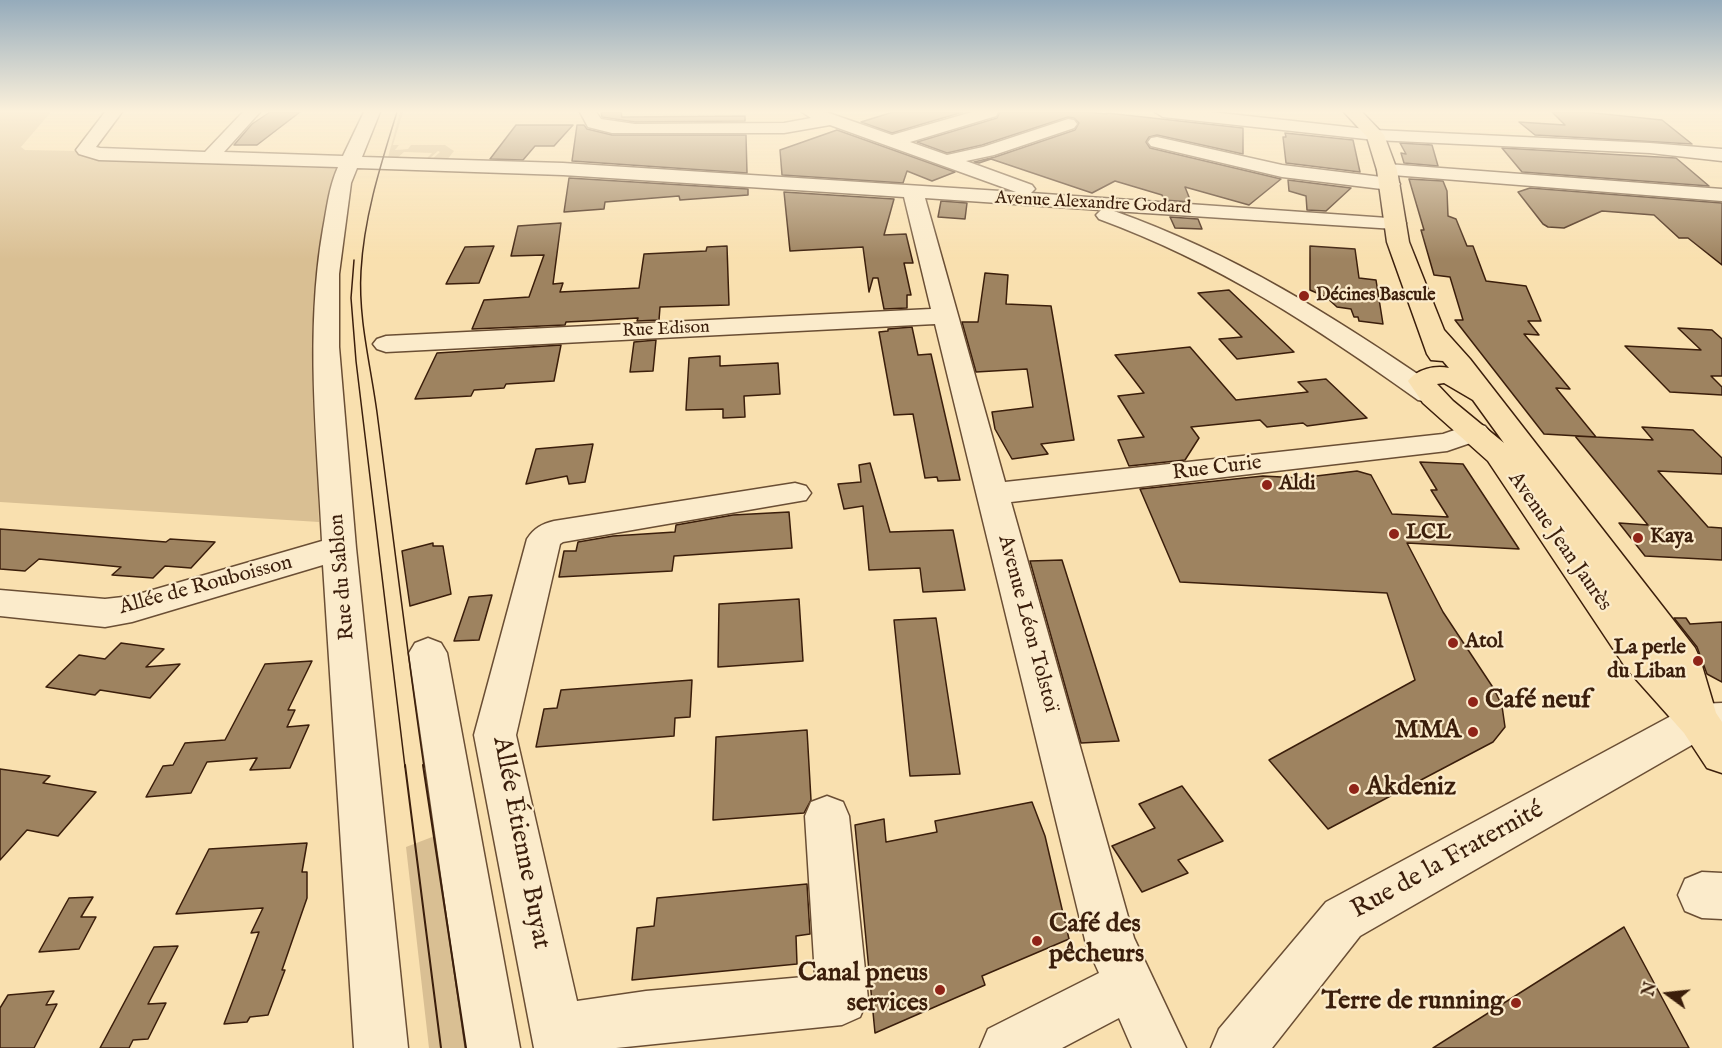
<!DOCTYPE html>
<meta charset="utf-8">
<style>
body{margin:0}
#map{position:relative;width:1722px;height:1048px;overflow:hidden;background:#f9e0af;font-family:"IM FELL English",serif}
canvas{display:block}
.north{position:absolute;left:1638px;top:964px;width:60px;height:60px;-webkit-text-stroke:4px #fbebcb;paint-order:stroke;rotate:285deg;font-size:16px;font-weight:700;line-height:24px;text-align:center;color:#3b1e0b}
.north::after{content:'';display:block;margin:auto;width:21px;height:27px;background:#3b1e0b;clip-path:polygon(50% 0,100% 100%,50% 72%,0 100%)}
</style>
<div id="map">
<canvas width="1722" height="1048"></canvas>
<div class="north">N</div>
</div>
<script>
const ctx = document.querySelector('canvas').getContext('2d');
ctx.lineJoin = 'round';
function paint(path, color) { ctx.fillStyle = color; ctx.fill(path, 'evenodd'); }
function stroke(path, color, width, dash) { ctx.strokeStyle = color; ctx.lineWidth = width; ctx.lineCap = dash ? 'butt' : 'round'; ctx.setLineDash(dash || []); ctx.stroke(path); }
function drawText(font, color, halo, rows, align = 'center') {
  ctx.font = font + ' "IM FELL English",serif'; ctx.lineWidth = 4.5; ctx.setLineDash([]); ctx.textBaseline = 'middle'; ctx.strokeStyle = halo; ctx.fillStyle = color; for (const [text, x, y, turn = 0] of rows) {
    ctx.save(); ctx.translate(x, y); ctx.rotate((+turn || 0) * Math.PI / 180); ctx.textAlign = isNaN(turn) ? turn : align; if (halo) ctx.strokeText(text, 0, 0); ctx.fillText(text, 0, 0); ctx.restore();
  }
}
const green = new Path2D(`
 M0,112H51L21,147L25,150L77,151L157,160L155,163L321,168L328,165H338L333,179L321,244L313,303L319,522L0,502Z
 M400,112H403L393,145H399L395,150L408,149L411,145H445L454,151L447,160H431L440,152L438,151L428,160H425L432,153L404,152L394,161H387Z
 M440,834L472,1048H429L406,847Z`);
const building = new Path2D(`
 M270,112H300L257,145H234L252,124Z
 M601,112H621L622,117L745,116V121L635,122L602,117Z
 M893,112H963L892,133L861,122Z
 M1000,112H1086L1107,114V113L1243,128V154L1157,135L1149,137L1146,142L1150,148L1281,179L1249,205L1185,187L1191,202L1164,200L1162,195L1115,181L1092,193L991,159L979,163L974,162L995,157L1075,130L1079,123L1074,118L1068,117L982,145L947,153L917,142L997,118Z
 M1552,112H1585L1662,120L1692,144L1535,135L1519,122L1565,125Z
 M516,125H573L554,146H535L523,160L490,159Z
 M577,125H584L587,129L612,135H746L747,173L572,161Z
 M837,130L955,172L932,181L907,171L903,183L782,175L780,150Z
 M1285,133L1353,140L1360,172L1286,163L1283,137H1286Z
 M1400,143L1432,145L1438,166L1404,163L1401,153L1406,154Z
 M1502,148L1676,158L1709,186L1522,172Z
 M569,178L748,189V195L680,200L679,196L605,202L604,209L564,212Z
 M1409,179L1443,181L1447,191L1448,216L1456,219L1467,246H1473L1486,281L1526,286L1541,321H1528L1539,335L1524,334L1570,389L1556,388L1596,437L1544,434L1455,320H1463L1450,277L1434,275L1421,230H1424Z
 M1288,180L1351,188L1326,211L1307,210L1306,196L1289,191Z
 M1530,188L1722,203V265L1688,238H1679L1654,215L1602,211L1564,228L1548,227L1543,224L1518,192Z
 M784,192L894,199L884,235L906,234L913,263H904L911,295H907V308L884,309L878,278H873L869,292L863,247L790,251Z
 M941,201L967,203L965,219L938,217Z
 M1170,217L1198,219L1202,229L1175,228Z
 M561,223L553,284L563,283L560,292L639,288L644,254L706,251L707,247L727,246L729,305L660,307L659,320L637,321L638,318L587,321L566,322L565,325L472,329L484,300L529,297L544,255L511,256L518,226Z
 M494,246L479,283L446,284L465,247Z
 M1310,246L1355,249L1359,278L1376,280L1383,324L1359,321L1358,317H1354L1351,309L1337,307L1326,297L1310,290Z
 M985,273L1008,275L1006,304L1051,306L1074,440L1041,444L1048,454L1012,459L995,429L992,412L1033,407L1027,369L976,372L962,322H978Z
 M1229,290L1294,352L1237,359L1219,339L1242,337L1198,293Z
 M912,327L918,355L931,354L960,480L938,481L937,477L925,478L913,414L894,415L879,332L888,331V329Z
 M1678,328L1712,330L1722,339V376H1711L1722,387V395L1670,392L1625,346L1701,350Z
 M656,340L653,371L630,372L634,342Z
 M561,345L554,381L506,384L504,388L474,390L471,396L415,399L437,353Z
 M1190,347L1236,400L1308,392L1298,382L1326,379L1367,418L1307,426L1303,423L1267,427L1260,420L1191,427L1199,438L1185,460L1129,466L1118,440L1144,437L1118,396L1144,393L1115,355Z
 M720,356V366L778,363L780,394L744,396L745,417L723,418V409L686,410L689,358Z
 M1642,427L1693,430L1722,458V474L1658,471L1708,527L1722,528V560L1645,556L1619,523L1648,525L1575,436L1653,440Z
 M593,444L585,482L569,484L567,476L526,484L536,449Z
 M1420,462L1463,464L1519,549L1407,543L1443,612L1494,689L1502,706L1505,727L1493,742L1328,829L1269,760L1415,680L1387,593L1180,582L1140,489L1263,476L1300,478L1357,471L1371,475L1392,514L1448,517L1431,490H1437Z
 M870,463L890,532L953,530L965,590L923,592L920,568L869,570L863,506L844,509L838,484L861,482L859,465Z
 M789,512L792,548L674,556L672,571L559,577L564,551H576L578,542L613,536L675,532L676,525L733,515Z
 M0,529L166,542L170,539L215,542L191,568L165,566L153,578L112,575L121,567L39,559L25,571L0,569Z
 M433,543V546H443L451,594L410,606L402,551Z
 M1062,560L1119,741L1081,743L1030,561Z
 M492,595L479,640L454,641L469,597Z
 M799,599L803,661L718,667L719,604Z
 M936,618L960,774L910,776L894,620Z
 M1674,618H1686L1690,624L1722,622V682L1707,674L1697,647Z
 M121,643L164,649L146,667L180,664L150,698L100,690L95,695L46,687L79,655L105,659Z
 M312,661L288,710H295L287,727L309,725L290,768L250,770L257,758L207,762L191,793L146,797L163,766L173,765L185,743L225,740L265,664Z
 M692,680L690,717L675,718L674,736L536,747L544,709L557,708L561,690Z
 M807,730L811,800L804,813L713,820L716,737Z
 M0,769L50,776L43,783L96,792L58,836L27,830L0,860Z
 M1182,786L1223,841L1178,860L1188,873L1142,892L1112,846L1155,828L1139,804Z
 M1032,802L1045,836L1069,939L982,976L985,985L875,1033L855,825L884,819L886,842L937,832L935,821Z
 M307,843L302,872H307V898L282,970H285L268,1015L250,1017L247,1022L224,1024L259,932L251,933L263,908L176,914L209,849Z
 M807,884L810,934L796,936L797,964L632,980L637,928L654,926L657,898Z
 M93,897L81,917H96L79,949L39,952L69,898Z
 M1624,927L1689,1048H1433Z
 M178,946L148,1004L166,1003L148,1039L133,1040L129,1048H100L154,947Z
 M54,991L46,1005L57,1004L34,1048H0V1008L8,995Z`);
const minor = new Path2D(`
 M105,112H122L96,147L100,148L205,152L243,112H260L224,152L343,156L364,112H380L362,157L563,163L1016,192L830,125L784,133H612L588,127L580,112H596L601,119L635,124L784,123L811,118L802,112H826L892,135L972,112H998L996,116L910,142L947,155L983,147L1068,119L1074,120L1077,124L1074,128L994,155L966,161L1032,185L1035,189L1031,193L1402,219L1406,223L1402,227L1395,229L1114,211C1235,254 1333,316 1438,388L1442,394L1438,400L1428,402L1418,400C1314,326 1219,263 1099,219L1096,215L1101,210L925,198L1005,482L1443,434L1475,423L1485,426L1490,432L1485,438L1447,451L1011,502L1134,938L1186,1048H1132L1119,1018L1062,1048H980L988,1029L1099,973L1086,944L935,324L386,352L377,349L373,344L377,339L386,336L931,309L904,197L563,175L357,168L351,183L339,274V347L356,548L408,1048H354L323,565L132,622L105,627L0,616V590L105,599L132,596L322,541C317,438 305,332 323,229C327,208 329,187 338,167L99,160L79,154L76,150Z
 M1155,112H1211L1375,130L1650,143L1722,149V161L1650,153L1375,140L1163,117Z
 M1157,137L1282,165L1390,178L1397,180L1400,184L1397,188L1390,190L1282,177L1151,146L1148,142L1151,138Z
 M1387,164L1722,189V201L1380,174L1377,170L1380,166Z
 M795,483L806,486L811,493L806,500L563,542L560,544L516,735L577,1001L646,991L815,976L805,816L811,802L827,796L843,802L849,816L868,999L860,1017L842,1025L616,1048H534L474,735L527,539C534,528 542,524 554,521Z
 M428,638L441,643L447,653L520,1048H466L409,653L415,643Z
 M1722,703V737L1704,738L1360,936L1272,1048H1211L1219,1029L1326,902L1684,709L1698,704Z
 M1702,872L1722,873V919L1702,918L1685,911L1678,895L1685,879Z`);
const major = new Path2D(`
 M1344,112H1362L1384,135L1397,170L1409,242L1444,330L1470,359L1695,648L1700,659L1716,713L1722,722V773L1707,768L1684,733L1626,668L1488,461L1423,403L1408,381C1417,369 1435,365 1449,368L1443,361L1431,360L1427,354L1387,242L1377,170L1367,137ZM1444,383L1473,400L1504,443L1453,401L1437,384Z`);
const tramFar1 = new Path2D(`
 M397,112C381,164 364,216 361,271C358,321 372,370 378,420C393,535 407,651 424,767
 M354,260L351,298L356,361L405,767`);
const tram = new Path2D(`
 M405,765L441,1048
 M423,765L466,1048`);
const markers = [
 [1304,296,6,"#8f2418"],
 [1267,485,6,"#8f2418"],
 [1394,534,6,"#8f2418"],
 [1638,538,6,"#8f2418"],
 [1453,643,6,"#8f2418"],
 [1698,661,6,"#8f2418"],
 [1473,702,6,"#8f2418"],
 [1473,732,6,"#8f2418"],
 [1354,789,6,"#8f2418"],
 [1037,941,6,"#8f2418"],
 [940,990,6,"#8f2418"],
 [1516,1003,6,"#8f2418"]
];
const farStreetnames = [
 ["Avenue Alexandre Godard",1093,204,3],
 ["Rue Edison",666,330,-3]
];
const farPoinames = [
 ["Décines Bascule",1316,296]
];
const streetNames = [
 ["Rue Curie",1217,469,-7],
 ["Avenue Jean Jaurès",1559,542,55],
 ["Rue du Sablon",343,577,-95],
 ["Allée de Rouboisson",206,586,-15],
 ["Avenue Léon Tolstoï",1027,624,75]
];
const poiNames = [
 ["Aldi",1279,485],
 ["LCL",1406,534],
 ["Kaya",1650,538],
 ["Atol",1465,643],
 ["La perle",1686,649,"right"],
 ["du Liban",1686,673,"right"]
];
const nearPoinames = [
 ["Café neuf",1485,702],
 ["MMA",1461,732,"right"],
 ["Akdeniz",1366,789],
 ["Café des",1049,926],
 ["pêcheurs",1049,956],
 ["Canal pneus",928,975,"right"],
 ["services",928,1005,"right"],
 ["Terre de running",1504,1003,"right"]
];
const nearStreetnames = [
 ["Allée Étienne Buyat",520,843,79],
 ["Rue de la Fraternité",1448,861,-29]
];
paint(green, '#d9bf93');
paint(building, '#9e8360');
stroke(building, '#3b1e0b', 1.5);
stroke(minor, '#6a4e34', 3);
stroke(major, '#3b1e0b', 3);
paint(minor, '#fbebcb');
paint(major, '#f9e0af');
stroke(tramFar1, '#3b1e0b', 1.5);
stroke(tram, '#3b1e0b', 2);
const sky = ctx.createLinearGradient(0, 0, 0, 259);
sky.addColorStop(0, '#95abbb');
sky.addColorStop(0.43, '#fcf1db');
sky.addColorStop(1, '#fcf1db00');
ctx.fillStyle = sky;
ctx.fillRect(0, 0, 1722, 259);
for (const [x, y, r, color] of markers) { const dot = new Path2D(); dot.arc(x, y, r, 0, 2 * Math.PI); ctx.fillStyle = color; ctx.fill(dot); stroke(dot, '#fbebcb', 2); }
drawText('18px', '#3b1e0b', '#fbebcb', farStreetnames);
drawText('bold 18px', '#3b1e0b', '#fbebcb', farPoinames, 'left');
drawText('21px', '#3b1e0b', '#fbebcb', streetNames);
drawText('bold 21px', '#3b1e0b', '#fbebcb', poiNames, 'left');
drawText('bold 26px', '#3b1e0b', '#fbebcb', nearPoinames, 'left');
drawText('26px', '#3b1e0b', '#fbebcb', nearStreetnames);
</script>
